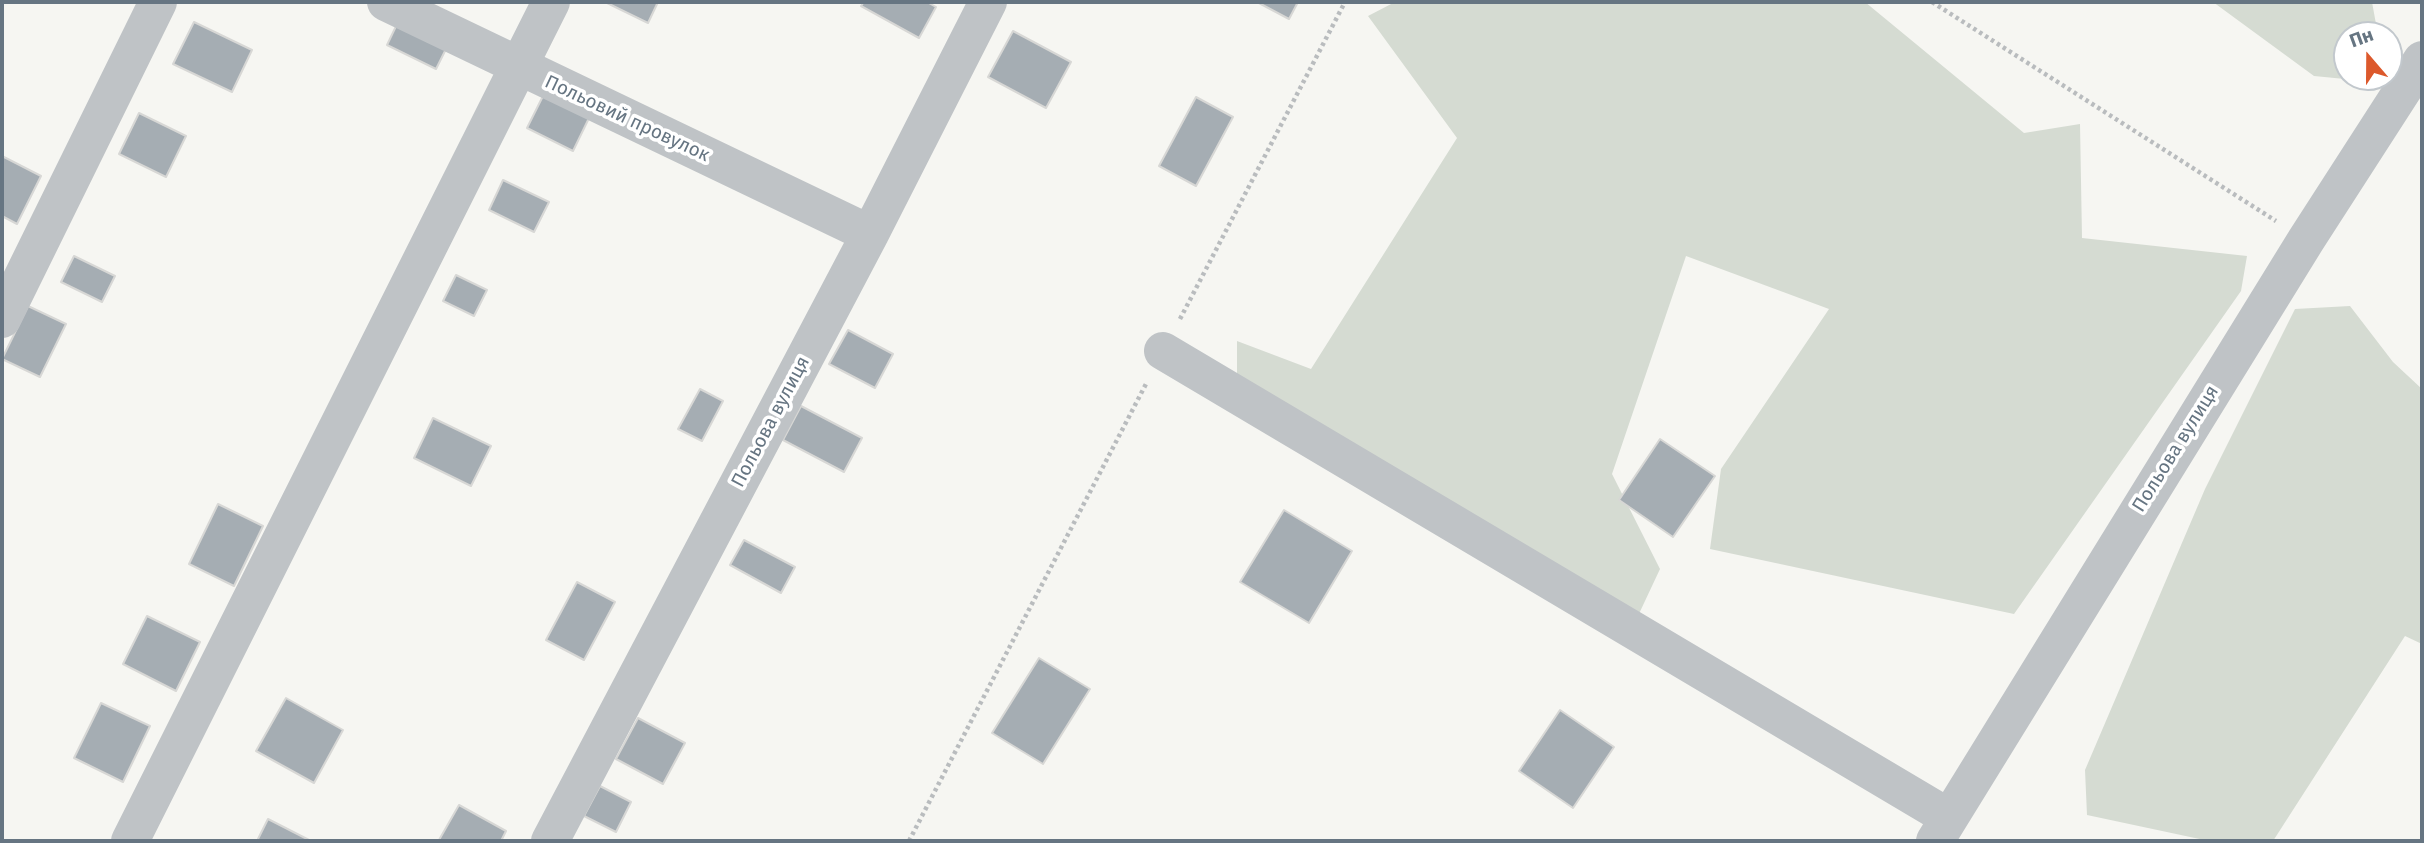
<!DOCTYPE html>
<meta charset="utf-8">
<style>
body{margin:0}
#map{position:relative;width:2424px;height:843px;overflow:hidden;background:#f6f6f2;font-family:"Fira Sans",sans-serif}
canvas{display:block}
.frame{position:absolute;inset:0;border:4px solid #667582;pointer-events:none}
.north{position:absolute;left:2333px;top:21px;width:70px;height:70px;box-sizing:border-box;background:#fff;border:2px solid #c2c8cd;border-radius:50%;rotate:340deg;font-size:19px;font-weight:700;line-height:28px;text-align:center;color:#667582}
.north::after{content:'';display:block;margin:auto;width:24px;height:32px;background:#dc592c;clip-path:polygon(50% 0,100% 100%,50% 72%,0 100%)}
</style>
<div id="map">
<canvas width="2424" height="843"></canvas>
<div class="frame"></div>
<div class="north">Пн</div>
</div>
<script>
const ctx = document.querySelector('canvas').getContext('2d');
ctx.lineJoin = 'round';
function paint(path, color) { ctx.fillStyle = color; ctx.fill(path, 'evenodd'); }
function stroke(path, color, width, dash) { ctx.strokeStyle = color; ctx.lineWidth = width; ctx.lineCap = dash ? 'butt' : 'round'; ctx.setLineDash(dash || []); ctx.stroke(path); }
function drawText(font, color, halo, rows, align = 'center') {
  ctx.font = font + ' "Fira Sans",sans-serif'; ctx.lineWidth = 7; ctx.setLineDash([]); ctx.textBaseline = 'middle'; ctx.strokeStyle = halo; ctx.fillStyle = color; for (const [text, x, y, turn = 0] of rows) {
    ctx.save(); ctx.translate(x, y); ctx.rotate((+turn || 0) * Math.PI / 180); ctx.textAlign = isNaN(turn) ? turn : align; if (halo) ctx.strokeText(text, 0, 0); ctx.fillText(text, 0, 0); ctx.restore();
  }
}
const green = new Path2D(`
 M1395,2H1865L2024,133L2080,124L2082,238L2247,256L2241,291L2014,614L1710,549L1721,469L1829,309L1686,256L1612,474L1660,569L1637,618L1237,377V341L1311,369L1457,138L1368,16Z
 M2213,2H2372L2378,35H2347V77H2385L2386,83L2314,76Z
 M2350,306L2393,362L2422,389V644L2405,636L2273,841H2209L2087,815L2085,770L2205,489L2295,309Z`);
const building = new Path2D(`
 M605,2H658L648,23Z
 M864,2H927L936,7L919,38L861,6Z
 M1257,2H1298L1289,19Z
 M399,20L449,43L436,69L387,45Z
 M194,22L252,50L232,92L173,64Z
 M1013,31L1071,62L1046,108L988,77Z
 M544,94L590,116L573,151L527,128Z
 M1196,97L1233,117L1196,186L1159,166Z
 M139,113L186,136L166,177L119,154Z
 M2,156L41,176L17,224L2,216Z
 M503,180L549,202L534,232L489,210Z
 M74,256L115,276L102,302L61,282Z
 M456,275L487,290L474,316L443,301Z
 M28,306L66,324L40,377L2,359Z
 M848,330L893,354L875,388L829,364Z
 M700,389L723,401L702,441L678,429Z
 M801,406L862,438L844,472L783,440Z
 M433,418L491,446L471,486L414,458Z
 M1660,439L1715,476L1673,537L1619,500Z
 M218,504L263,526L234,586L189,564Z
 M1284,510L1352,551L1309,623L1240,582Z
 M744,540L795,567L781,593L730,565Z
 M577,582L615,602L584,660L546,640Z
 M147,616L200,642L176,691L123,664Z
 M1039,658L1090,689L1043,764L992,733Z
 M286,698L343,730L314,783L256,751Z
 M101,703L150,726L123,782L74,758Z
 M1560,710L1614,747L1573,808L1519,771Z
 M638,718L685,743L663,784L616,759Z
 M600,786L631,802L616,832L584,816Z
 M459,805L506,831L501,841L439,840Z
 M268,819L311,841H257Z`);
const path = new Path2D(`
 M1932,2L2276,221
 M1180,319L1345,2
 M909,841L1147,382`);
const minor = new Path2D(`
 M386,2L870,234
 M2,319L158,2
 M1163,351L1948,817
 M130,841L551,2
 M550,841L870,234L988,2
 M1935,841L2306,240L2422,60`);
const streetNames = [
 ["Польовий провулок",627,119,25],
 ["Польова вулиця",771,422,-62],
 ["Польова вулиця",2176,449,-58]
];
paint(green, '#d5dbd2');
paint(building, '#a5adb3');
stroke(building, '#d7d7d5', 2);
stroke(path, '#b9bcbe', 4.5, [3.5, 3.5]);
stroke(minor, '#bfc3c6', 38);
drawText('19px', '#667582', '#fff', streetNames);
</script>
